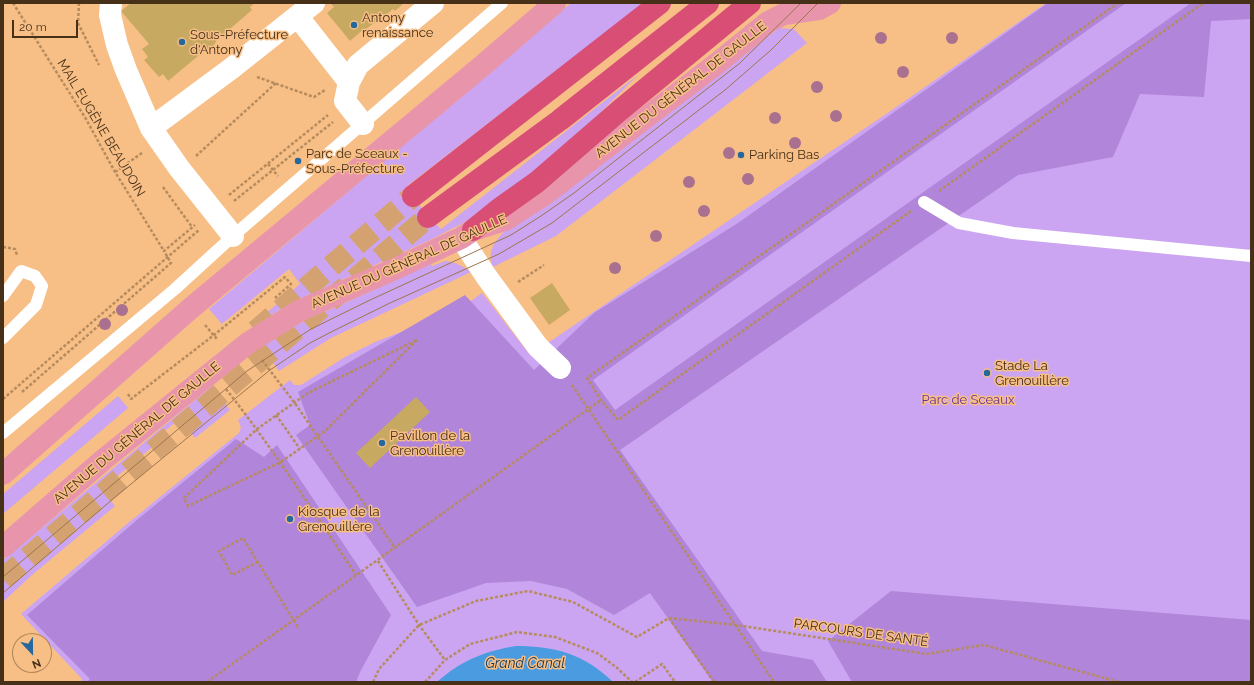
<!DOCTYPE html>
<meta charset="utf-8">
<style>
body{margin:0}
#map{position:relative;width:1254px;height:685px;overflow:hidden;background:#f7bf86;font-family:Raleway,sans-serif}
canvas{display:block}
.frame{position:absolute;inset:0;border:4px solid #463018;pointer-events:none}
.north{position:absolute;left:12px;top:633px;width:40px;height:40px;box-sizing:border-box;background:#f7bf86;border:1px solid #b0865a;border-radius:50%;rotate:158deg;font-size:11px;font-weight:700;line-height:16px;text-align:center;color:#463018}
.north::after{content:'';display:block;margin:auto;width:14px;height:18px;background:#25689d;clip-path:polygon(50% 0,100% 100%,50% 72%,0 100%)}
.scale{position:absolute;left:12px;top:20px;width:66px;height:18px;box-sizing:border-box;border:2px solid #463018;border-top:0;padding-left:5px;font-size:12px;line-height:14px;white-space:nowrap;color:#463018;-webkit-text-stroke:3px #f7bf86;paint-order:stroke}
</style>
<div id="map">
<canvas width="1254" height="685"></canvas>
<div class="frame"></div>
<div class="north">N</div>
<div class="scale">20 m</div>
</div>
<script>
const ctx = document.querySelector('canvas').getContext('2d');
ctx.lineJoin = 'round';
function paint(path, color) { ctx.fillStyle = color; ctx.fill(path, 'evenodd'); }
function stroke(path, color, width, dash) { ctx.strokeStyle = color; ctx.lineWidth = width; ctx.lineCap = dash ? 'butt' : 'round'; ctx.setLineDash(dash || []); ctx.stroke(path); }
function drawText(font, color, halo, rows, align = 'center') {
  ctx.font = font + ' Raleway,sans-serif'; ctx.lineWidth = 3; ctx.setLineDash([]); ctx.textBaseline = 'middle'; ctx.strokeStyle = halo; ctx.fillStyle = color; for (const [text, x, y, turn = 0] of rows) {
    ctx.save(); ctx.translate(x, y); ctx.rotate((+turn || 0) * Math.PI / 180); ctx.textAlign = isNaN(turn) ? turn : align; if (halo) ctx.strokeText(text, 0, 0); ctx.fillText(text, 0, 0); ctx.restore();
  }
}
const green = new Path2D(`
 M571,3H644L407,186C416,202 427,216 441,229L639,74L555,158L522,185L465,222L430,240L295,301L249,328L300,284L289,269L222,324L209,309Z
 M1046,3H1251V682H80L82,679L21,614L128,523L239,433L241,427L238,420L290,380L294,385H301L345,357L375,342L411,328L451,315L482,293L530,355L889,112Z
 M779,28L794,29L807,43L556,236L493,267C486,251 496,239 507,229Z
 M445,261C455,262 463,266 471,272L331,338L279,371L261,347L296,325L431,264L432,266Z
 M212,386L214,390L230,410L195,438L179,419L165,431L168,434L115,478L112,475L99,486L115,506L32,575L3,602V560Z
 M118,396L128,408L3,514V494Z`);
const forest = new Path2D(`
 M1048,3H1126L593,380L615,410L1191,3H1251V19L1211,21L1204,97L1140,94L1113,157L1018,175L620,450L762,651L813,660L827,682L751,681L713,682L650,593L614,615L567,589L531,581L486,583L417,607L296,435L310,425L298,392L465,295L534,370L594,313L738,223Z
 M236,439L264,457L277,445L391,615L360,672L356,682H87L90,679L27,615L138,519Z
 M891,591L1251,620V682H852L828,641Z`);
const water = new Path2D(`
 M516,646C555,646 584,654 613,682H437C460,661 485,651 516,646Z`);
const building = new Path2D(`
 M131,3H255L250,7L252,10L217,40L212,48L204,51L168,81L163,74L159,77L144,60L148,57L142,49L149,44L121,11Z
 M330,3H404L395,11L393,9L380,20L379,19L365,30L364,29L350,41L327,13L334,7Z
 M552,283L570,310L549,325L530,298Z
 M416,397L430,412L370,468L356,453Z`);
const highwayTunnel = new Path2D(`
 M256,331L413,196
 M3,579L428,217`);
const path = new Path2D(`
 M13,3L86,119L115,172L164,251
 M79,3L78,23L99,65
 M257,77L314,97L325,90
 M196,156L276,83
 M268,164L278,176
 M115,172L142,153
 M163,187L192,227
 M939,191L1203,3
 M229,195L328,115
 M234,201L333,122
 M911,211L618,420L601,400L587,378L1118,3
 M3,247L15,249L17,255
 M518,282L544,265
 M205,325L217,339
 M417,340L325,431L281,462L188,506L184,498L257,429L308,393Z
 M262,360L294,402L395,548
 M572,385L774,682
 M226,389C273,449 314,512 356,575
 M22,392L171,263L164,251L195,225
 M128,394L131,399L214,335L285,277L291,284L275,298
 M3,399L199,230
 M276,415L300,449
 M378,561L419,625L445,660
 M258,562L232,575L219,551L243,538L299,629
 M669,618L736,625L927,654L984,645L1119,682
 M669,618L714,682
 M207,682L601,400
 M373,682L379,669L419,625L476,601L528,591L573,602L637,637L669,618
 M425,682L445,660L470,644L517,632L555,637L597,653L616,667L632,682
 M635,682L662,664L675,682`);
const lane = new Path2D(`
 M924,202L959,223L1013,233L1251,256
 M3,296L21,271L35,276L42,286L36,305L3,338
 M3,433L175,289L233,236L502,3`);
const street = new Path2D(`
 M111,3L110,15L117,45L126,70L151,128L179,168L233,236
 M298,17L349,82L345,101L363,124
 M349,82L358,65L433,3
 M151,128L232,68L314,3
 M461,238L486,276L538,347L560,368`);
const primary = new Path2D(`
 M3,474L191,308L482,66L555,3
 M3,547L103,460L248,343L299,311L397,268L461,238L473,230L505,220L544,195L715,65L768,22L784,14L819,9L830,3`);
const highway = new Path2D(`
 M413,196L660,3
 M428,217L560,120L708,3
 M473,230L499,209L537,182L619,111L750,3`);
const tram = new Path2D(`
 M3,577L247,371L311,329L368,301L511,235L541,216L574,193L740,63L801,3
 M3,593L114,498L270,370L310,343L331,332L390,303L499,254L552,223L725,90L771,50L818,3`);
const trees = [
 [881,38],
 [952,38],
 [903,72],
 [817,87],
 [836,116],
 [775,118],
 [795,143],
 [729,153],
 [748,179],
 [689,182],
 [704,211],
 [656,236],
 [615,268],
 [122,310],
 [105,324]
];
const markers = [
 [354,25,4,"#25689d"],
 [182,42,4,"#25689d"],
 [741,155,4,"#25689d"],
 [298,161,4,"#25689d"],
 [987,373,4,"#25689d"],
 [382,443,4,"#25689d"],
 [290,519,4,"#25689d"]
];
const poiNames = [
 ["Antony",362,18],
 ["renaissance",362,33],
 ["Sous-Préfecture",190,35],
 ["d'Antony",190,50],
 ["Parc de Sceaux -",306,154],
 ["Sous-Préfecture",306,169],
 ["Parking Bas",749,155],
 ["Stade La",995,366],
 ["Grenouillère",995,381],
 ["Pavillon de la",390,436],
 ["Grenouillère",390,451],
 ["Kiosque de la",298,512],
 ["Grenouillère",298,527]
];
const streetNames = [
 ["AVENUE DU GÉNÉRAL DE GAULLE",681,90,-38],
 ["MAIL EUGÈNE BEAUDOIN",101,128,59],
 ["AVENUE DU GÉNÉRAL DE GAULLE",409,262,-24],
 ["AVENUE DU GÉNÉRAL DE GAULLE",137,433,-40],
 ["PARCOURS DE SANTÉ",861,633,8]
];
const parkNames = [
 ["Parc de Sceaux",968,400]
];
const waterNames = [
 ["Grand Canal",525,664]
];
paint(green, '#cba5f1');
paint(forest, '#b085da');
paint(water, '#4a9be0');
paint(building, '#c8a961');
stroke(highwayTunnel, '#d4a270', 22, [22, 11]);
stroke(path, '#b68b5e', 2.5, [3, 2]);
stroke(lane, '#fff', 12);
stroke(street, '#fff', 22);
stroke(primary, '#e895ac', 22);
stroke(highway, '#d84e75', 22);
stroke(tram, '#9c754d', 1);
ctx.fillStyle = '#a9718f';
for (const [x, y] of trees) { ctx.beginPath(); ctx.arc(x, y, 6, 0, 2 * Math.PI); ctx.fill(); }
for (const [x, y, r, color] of markers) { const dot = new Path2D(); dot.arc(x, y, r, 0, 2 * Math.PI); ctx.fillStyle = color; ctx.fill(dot); stroke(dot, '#f7bf86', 1.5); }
drawText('13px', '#463018', '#f7bf86', poiNames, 'left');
drawText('13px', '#463018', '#f7bf86', streetNames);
drawText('13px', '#6a3296', '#f7bf86', parkNames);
drawText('italic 14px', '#133551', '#f7bf86', waterNames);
</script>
